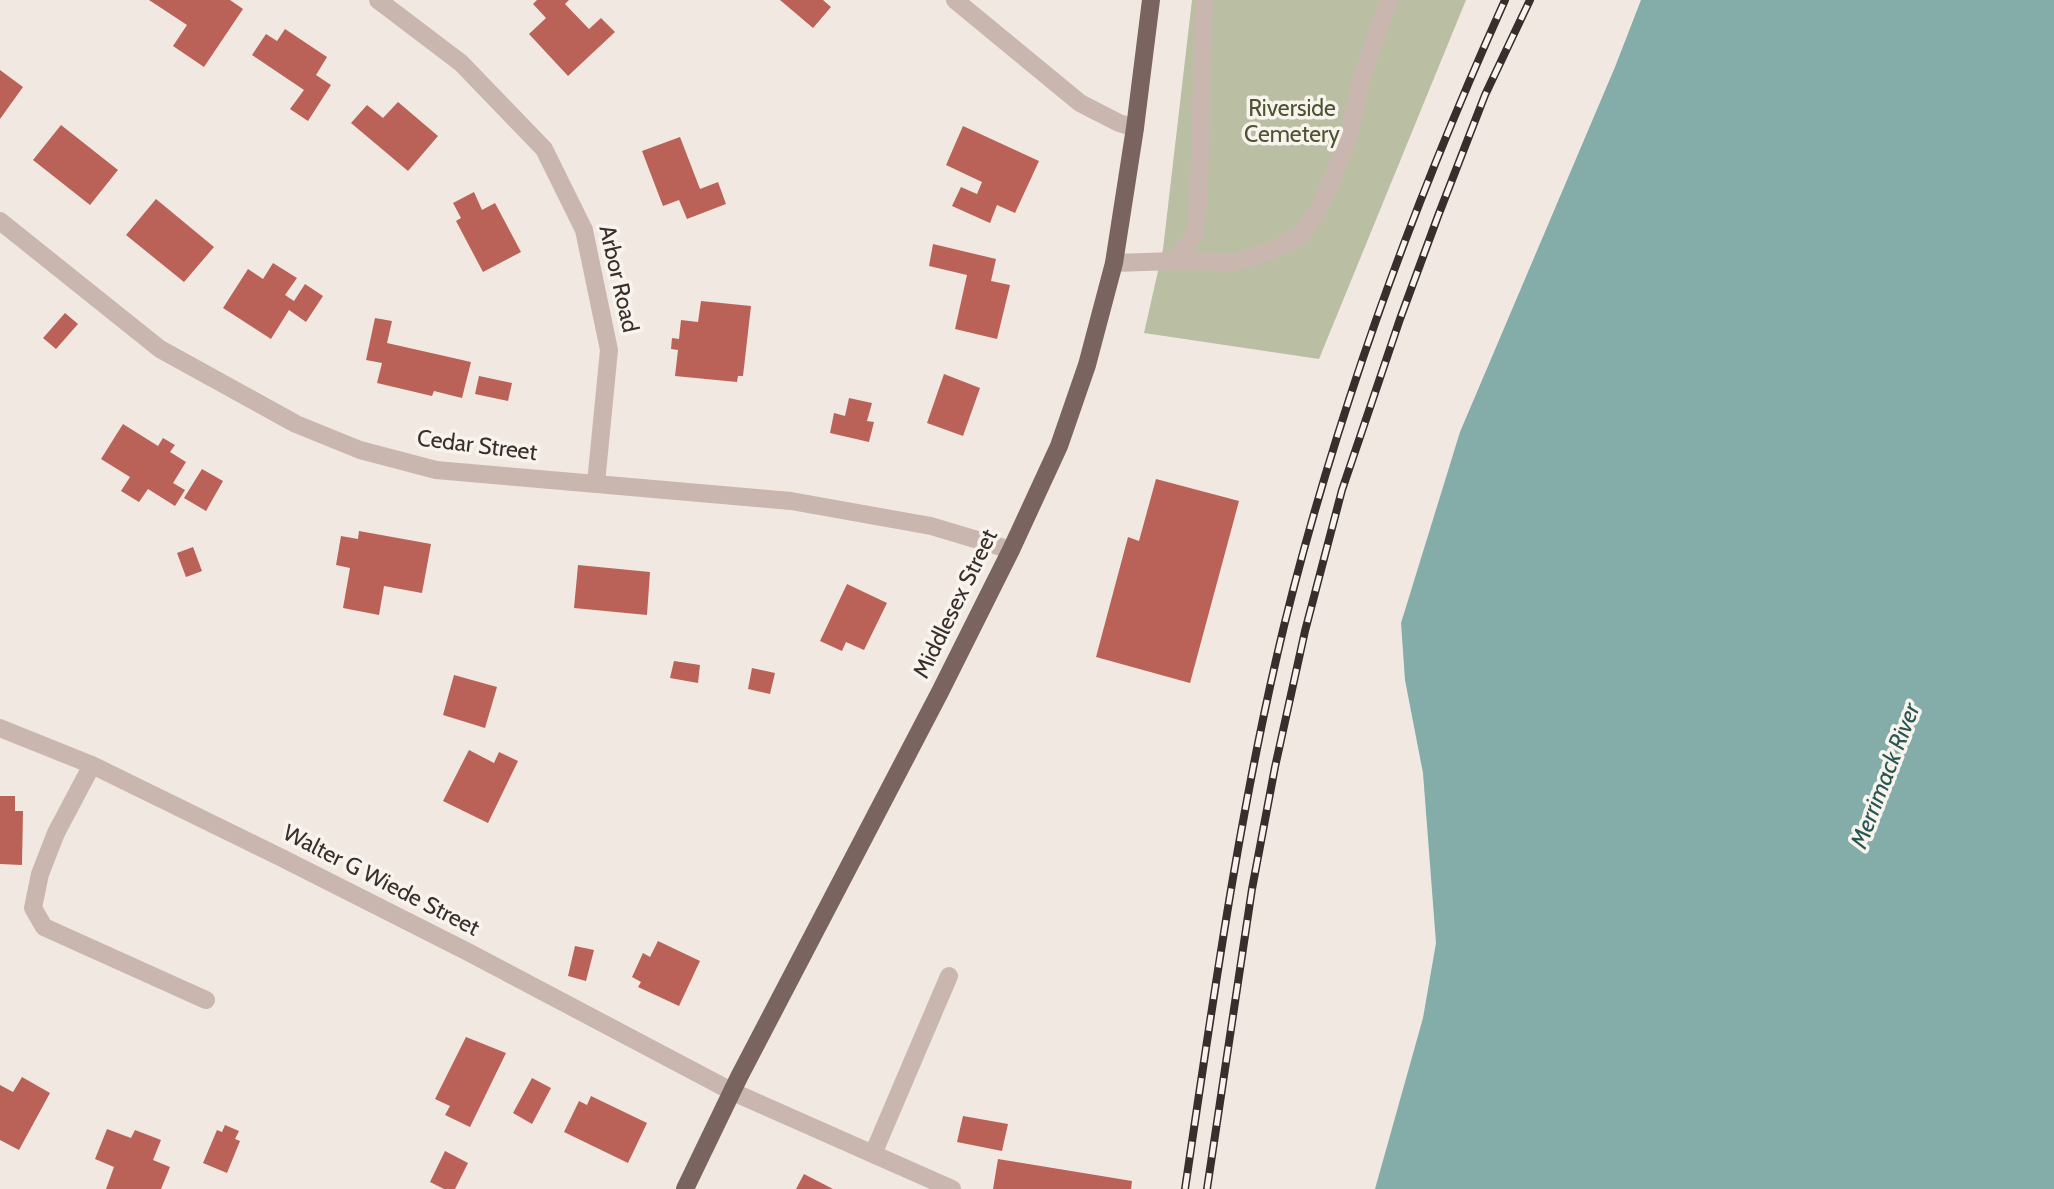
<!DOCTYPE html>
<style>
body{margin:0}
canvas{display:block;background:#f1e8e2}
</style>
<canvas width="2054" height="1189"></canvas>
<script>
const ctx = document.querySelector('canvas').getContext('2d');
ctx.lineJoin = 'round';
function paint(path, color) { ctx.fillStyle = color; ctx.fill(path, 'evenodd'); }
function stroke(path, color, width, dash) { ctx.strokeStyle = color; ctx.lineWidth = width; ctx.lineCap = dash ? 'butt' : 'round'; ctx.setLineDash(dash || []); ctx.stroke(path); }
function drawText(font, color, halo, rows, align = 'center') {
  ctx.font = font + ' Cabin,sans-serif'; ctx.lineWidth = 7; ctx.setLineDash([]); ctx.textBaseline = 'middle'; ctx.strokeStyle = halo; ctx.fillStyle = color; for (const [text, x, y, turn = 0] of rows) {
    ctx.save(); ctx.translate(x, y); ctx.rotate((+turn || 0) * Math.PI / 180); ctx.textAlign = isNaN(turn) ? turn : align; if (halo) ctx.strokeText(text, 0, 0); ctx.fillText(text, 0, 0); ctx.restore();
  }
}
const green = new Path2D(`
 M1192,0H1466L1319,359L1144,333L1163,249Z`);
const water = new Path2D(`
 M1641,0H2054V1189H1375L1423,1018L1436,943L1423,773L1405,680L1401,623L1460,432L1615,67Z`);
const building = new Path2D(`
 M149,0H230L243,9L204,67L173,46L187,25Z
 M537,0H569L565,4L589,29L601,18L615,32L568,76L529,34L546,18L533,4Z
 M780,0H823L831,7L813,28Z
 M285,29L327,57L316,75L331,85L308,121L290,109L304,90L252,55L266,34L277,41Z
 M0,70L23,87L0,119Z
 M398,102L438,136L408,171L351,123L367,105L383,118Z
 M61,125L118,170L90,205L33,160Z
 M963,126L1039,161L1015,213L997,205L990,223L952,206L961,187L977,194L982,182L946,165Z
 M680,137L700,189L718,182L726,204L687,219L679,200L663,206L642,151Z
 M474,192L482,210L495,203L521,252L483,272L456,221L461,218L453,203Z
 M156,199L214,247L184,282L126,235Z
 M933,244L996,259L991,281L1010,285L997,339L955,329L967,275L929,266Z
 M273,263L297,278L285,295L294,301L305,284L323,296L306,322L289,310L271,339L223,308L248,269L263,279Z
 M701,301L751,306L743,376H738L737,382L675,376L678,350L671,349L672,338L679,339L681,320L698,322Z
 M65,313L78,324L56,349L43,338Z
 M375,318L392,321L387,343L471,362L462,398L434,391L432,396L377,383L382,363L366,360Z
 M944,374L980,388L963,436L927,423Z
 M479,376L512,383L508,401L475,394Z
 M849,398L872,403L867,421L874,422L869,442L830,433L834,413L845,416Z
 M123,424L158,446L163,438L175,445L170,452L186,462L173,483L185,490L175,506L148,489L139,502L121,491L130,477L101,459Z
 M202,469L223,481L206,511L184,498Z
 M1156,479L1239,501L1190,683L1096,657L1128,537L1139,541Z
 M359,531L431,544L422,593L384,586L379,615L343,608L350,568L336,565L341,536L358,539Z
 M193,547L202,571L186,577L177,553Z
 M578,565L650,572L647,615L574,608Z
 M847,584L887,603L864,650L846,642L842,651L820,641Z
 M674,661L700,665L698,683L670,678Z
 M752,668L775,673L770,694L748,689Z
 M454,675L497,687L485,728L443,715Z
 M469,750L494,763L499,752L518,761L488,823L443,801Z
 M0,796H15V811H23L22,865L0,864Z
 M658,941L700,961L679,1006L638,987L641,982L632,977L643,953L650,957Z
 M575,946L594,950L586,981L568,976Z
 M466,1037L506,1053L470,1127L445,1115L450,1106L435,1099Z
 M22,1077L50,1093L19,1150L0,1140V1085L13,1092Z
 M532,1078L551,1088L532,1124L513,1113Z
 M591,1096L647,1123L628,1163L564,1132L579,1101L587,1105Z
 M963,1116L1008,1124L1002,1151L957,1142Z
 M225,1125L239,1131L235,1139L240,1141L227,1173L203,1163L217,1130L222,1132Z
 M107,1129L131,1138L135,1130L161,1140L153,1160L170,1167L161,1189H106L114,1167L95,1159Z
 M445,1151L468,1163L455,1189H444L430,1182Z
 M998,1159L1132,1181L1131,1189H993Z
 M804,1174L833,1189H796Z`);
const minor = new Path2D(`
 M378,0L461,63L544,149L584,230L609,350L596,483
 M955,0L1080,103L1119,123L1135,128
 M0,221L160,349L296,424L360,450L436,470L791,501L931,526L1011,550
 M1175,261L1236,262L1268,252L1300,236L1318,211L1335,173L1350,133L1361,80L1389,0
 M1114,263L1175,261L1195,234L1199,191L1204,0
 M0,728L92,765L282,858L468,952L733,1092L952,1189
 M92,765L56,833L40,874L33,908L44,927L206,1000
 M873,1154L949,976`);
const major = new Path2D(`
 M685,1189L739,1077L940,692L1011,550L1059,446L1087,365L1114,263L1135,128L1151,0`);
const rail = new Path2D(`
 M1185,1189C1213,1001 1239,812 1284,626C1337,411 1414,202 1505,0
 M1207,1189L1252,889L1275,767L1305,631L1342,490L1400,319L1438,216L1485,95L1530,0`);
const parkNames = [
 ["Riverside",1292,109],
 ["Cemetery",1292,135]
];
const streetNames = [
 ["Arbor Road",618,279,77],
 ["Cedar Street",477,446,7],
 ["Middlesex Street",956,604,-64],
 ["Walter G Wiede Street",381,881,27]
];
const waterNames = [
 ["Merrimack River",1886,776,-69]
];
paint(green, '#babfa3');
paint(water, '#84aca8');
paint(building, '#ba6258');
stroke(minor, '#c9b7af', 18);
stroke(major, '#79645f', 18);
stroke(rail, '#382e2c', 8);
stroke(rail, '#f9f3ee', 5, [16]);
drawText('23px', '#4c5432', '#f9f3ee', parkNames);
drawText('23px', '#382e2c', '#f9f3ee', streetNames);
drawText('italic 24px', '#265652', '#f9f3ee', waterNames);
</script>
